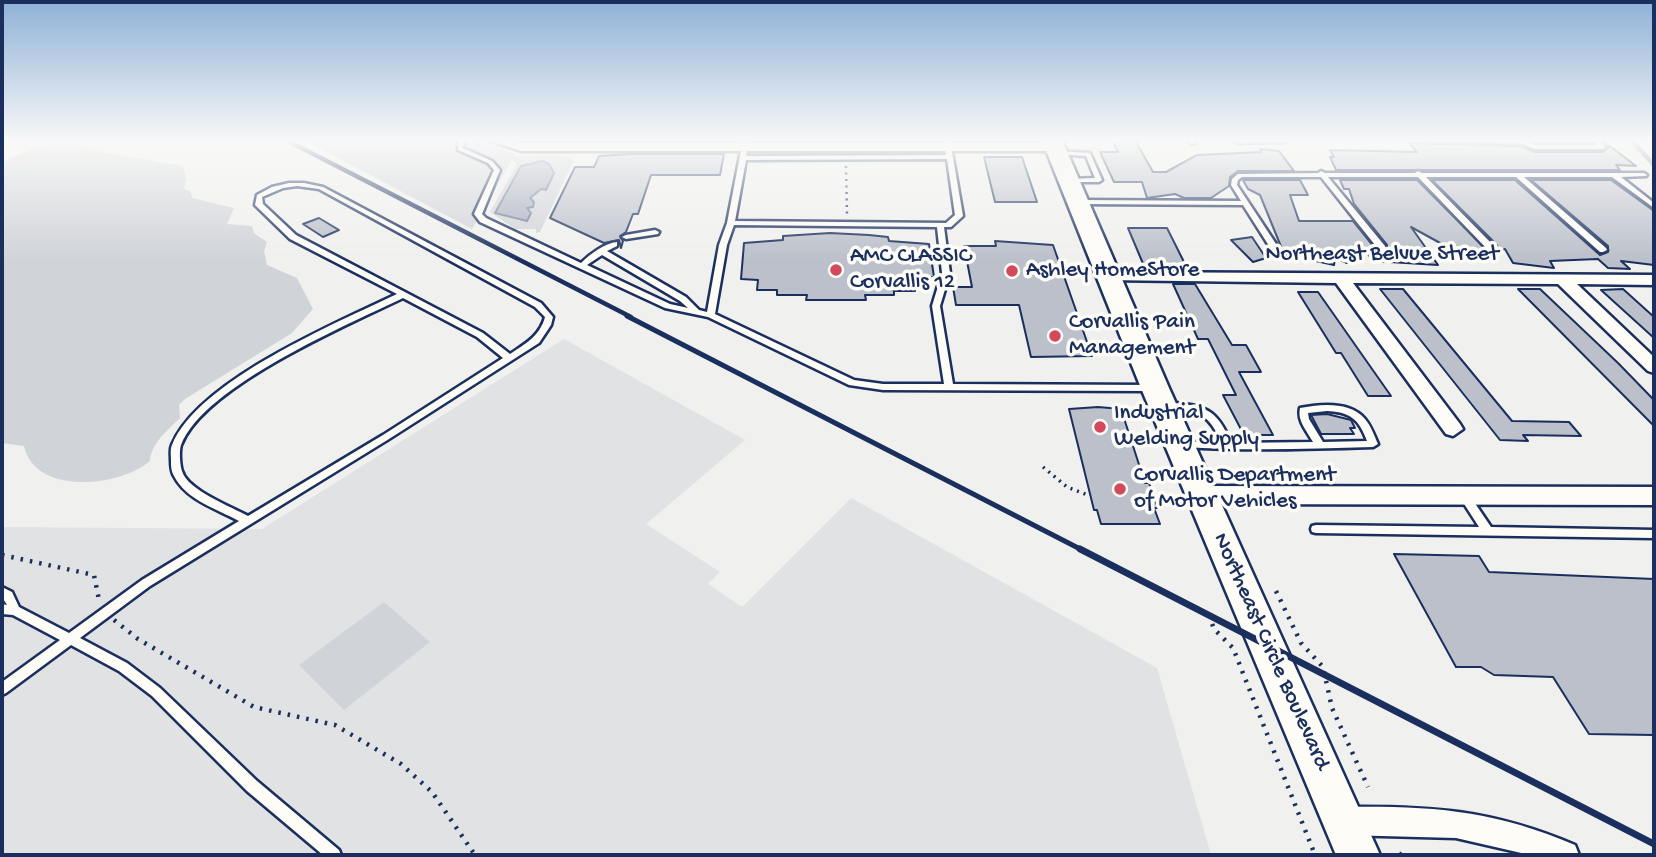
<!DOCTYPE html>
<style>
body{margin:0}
#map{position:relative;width:1656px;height:857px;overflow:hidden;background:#f0f0ee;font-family:"Gochi Hand",sans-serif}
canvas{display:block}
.frame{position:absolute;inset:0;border:4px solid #1b2f5e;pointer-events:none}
</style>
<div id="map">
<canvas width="1656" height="857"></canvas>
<div class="frame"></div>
</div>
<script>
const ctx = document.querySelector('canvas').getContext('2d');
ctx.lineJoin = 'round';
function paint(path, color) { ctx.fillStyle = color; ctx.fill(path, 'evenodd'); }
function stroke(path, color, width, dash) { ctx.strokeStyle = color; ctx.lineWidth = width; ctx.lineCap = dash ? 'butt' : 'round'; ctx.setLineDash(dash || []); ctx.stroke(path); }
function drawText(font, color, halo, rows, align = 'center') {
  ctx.font = font + ' "Gochi Hand",sans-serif'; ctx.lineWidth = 7; ctx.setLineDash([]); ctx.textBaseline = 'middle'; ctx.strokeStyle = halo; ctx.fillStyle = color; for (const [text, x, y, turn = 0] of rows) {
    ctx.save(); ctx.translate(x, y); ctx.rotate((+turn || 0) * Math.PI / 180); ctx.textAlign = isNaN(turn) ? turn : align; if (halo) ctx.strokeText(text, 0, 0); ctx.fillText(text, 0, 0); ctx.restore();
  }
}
const built = new Path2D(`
 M564,339L745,440L646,524L720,572L708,584L742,607L851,498L1157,668L1211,855H2V527L262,529Z`);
const green = new Path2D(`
 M66,140L97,151L183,166L186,179L184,189L190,191L193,198L234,208L227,224L252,226L254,233L267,242L264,251L267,265L297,278L313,309L292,333L185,399L179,405L180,418C168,430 151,443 150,461C120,487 35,496 24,446L2,443V162L32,149Z
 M304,140H474L515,154L514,157L552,155L573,158V162L540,232L536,233V229H515L490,212L517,164L512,160L472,229ZM532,162H547L549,169L547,185L529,199V206L520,221L498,213L521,166Z
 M384,602L430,642L344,710L299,665Z`);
const water = new Path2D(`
 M542,161L549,164L554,173L546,190L541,189L530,198L534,202L533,207L527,208L531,213L527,221L495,213L521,166Z`);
const stream = new Path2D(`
 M1631,140L1654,165`);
const building = new Path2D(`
 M1112,140H1135L1153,172H1166L1197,155L1261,152L1260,149L1279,151L1294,171H1238L1230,177L1229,186L1211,198H1184L1175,194L1147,198L1142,182H1114L1100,152H1118Z
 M1602,140L1636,166L1616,165L1620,170H1336L1330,157H1334L1330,150L1417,152L1409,143L1520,146L1535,152H1603L1609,147Z
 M631,154H724L720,175H651L638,214H633L626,232L620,236L623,241L621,248L619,240L604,243L550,218L575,167H594L599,156Z
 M984,157H1022L1037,202H995Z
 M1243,180H1300L1308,195H1290L1299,221H1353L1379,253L1387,250V245L1354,204L1349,189H1344L1340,180H1417L1491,254L1471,260L1411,227L1438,265L1373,261L1364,249L1347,263L1335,258L1334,265L1284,254L1260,195L1248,189Z
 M1432,180H1515L1600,255L1608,252V246L1531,180H1611L1654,211V265L1621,261L1630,269L1608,268L1598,259L1550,261L1554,268L1513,263L1505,249L1495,252L1498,250L1497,245Z
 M319,218L339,230L323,237L303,224Z
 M1128,228H1167L1188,270L1144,266Z
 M830,233L869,235L888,237L889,241L929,244L934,277H913L915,291H894V295H865L866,300H806L807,295H777V290H757L758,280L741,279L744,243L783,240V236Z
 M1252,237L1266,258L1253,262L1231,240Z
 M995,241L1053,245L1092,356L1031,357L1019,305H956L953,287H972L964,246H996Z
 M1173,284H1195L1232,345H1246L1261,372H1239L1273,435H1244L1223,395H1236L1208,339H1198Z
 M1380,289H1403L1512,421L1569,422L1581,436L1523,435L1528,441L1500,440Z
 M1518,289H1540L1618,363L1654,400V426Z
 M1623,289L1654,317V338L1601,290Z
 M1298,292H1318L1391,396H1368L1341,353H1336Z
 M1098,407L1121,409L1145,483H1149L1158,508H1154L1160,524H1101L1097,510H1094L1069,409Z
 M1327,414L1351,420L1355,428H1350L1354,434H1321L1311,415Z
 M1394,554L1479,556L1489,572L1654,579V735L1589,734L1553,677L1494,675L1481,667H1456Z`);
const pathFar2 = new Path2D(`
 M846,166L847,214`);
const pathFar1 = new Path2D(`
 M1043,467L1067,487L1090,496`);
const path = new Path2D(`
 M2,555L94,575L99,600
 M1276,591L1301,643L1323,667L1332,708L1368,787
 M1209,615L1214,629L1233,648L1315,855
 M114,620L138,639L254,707L335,725L401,764L432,792L475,855
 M1399,853L1401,855`);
const service = new Path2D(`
 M458,140H464L463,148L492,161L500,170L482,214L486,218L581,263C590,254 605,243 617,242V246L607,251L686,297L699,310L707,312L719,245L727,223L743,140H749L746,156L946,155L944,140H950L963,216L951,227H944L950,273L940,306L953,384L1152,385L1157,388L1152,391L883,390L849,385L708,317L665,308L480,222L474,214L494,170L488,163L458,150ZM947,159L955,215L946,223L735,221L746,160ZM734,225L937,227L942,273L932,306L944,384H883L854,380L715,314L727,245ZM602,255L680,301L688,308L670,304L587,265Z
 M1188,140H1194L1196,143L1191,144Z
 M1235,140H1289L1286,142L1237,143L1235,142Z
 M1426,140H1524L1536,145H1597L1591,140H1598L1606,147L1603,149H1535L1521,143L1429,142Z
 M1057,151L1090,153L1102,180L1099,182H1068V180L1070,179L1095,178L1086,156L1055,154L1054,153Z
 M1321,171L1325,173H1415L1418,171L1422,173H1644L1647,175L1646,176L1621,177L1654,203V208L1612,177H1524L1606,248L1607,250L1603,252H1600L1516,177H1426L1495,247L1496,249L1492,251H1489L1418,177H1328L1385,246L1386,248L1382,250H1379L1321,177H1242L1238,180L1237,185L1278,247L1274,249H1271L1243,205L1079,204L1075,202L1079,200L1241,201L1231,185L1232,179L1238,174L1318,173Z
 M289,183H304L323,187L541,303L553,317L551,325L539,343L389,439L150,586L80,638L127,663L160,688L257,781L339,850L341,855H323L247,791L152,696L119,671L71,645L6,693L2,695V682L60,640L13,615L2,614V604L7,605L2,597V587L12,592L19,607L69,633L142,580L239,521C217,509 186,500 174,476C171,471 171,466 171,460C171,455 170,449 172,445C198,381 336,323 397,294L290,239L255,205L257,195L272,187ZM297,186L319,189L535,307L545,317C540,336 525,344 510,354L483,333L296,235L263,204L262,197L283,188ZM403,298L477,337L503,358L383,435L248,516C232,507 187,490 182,471C180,465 179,451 181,445C204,386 347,325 403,298Z
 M655,230L659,232L658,234L626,239L622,237L626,235Z
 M1166,402C1203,406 1216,406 1231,443L1313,442C1307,431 1297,421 1300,408C1320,404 1350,401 1365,419C1371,426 1374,435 1378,444L1373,447C1310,449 1246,451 1183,447L1178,444L1180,442H1221C1206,407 1195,414 1163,407L1161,405L1163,403ZM1327,411C1350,412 1359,419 1367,441L1323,442L1309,419L1308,413Z
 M1464,492L1468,493L1491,527L1654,530V538L1316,533L1312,532L1311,529L1312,526L1316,525L1479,527L1459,496L1460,493Z`);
const minor = new Path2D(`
 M488,140L521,143H1055L1061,147L1055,151H521Z
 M1110,272L1654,275V285L1577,284L1654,357V373L1648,371L1558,284L1353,283L1460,424L1463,429L1453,436L1446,434L1336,283L1104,280L1102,277Z
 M1344,807C1433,806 1492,810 1575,845L1579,855H1530L1456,838L1344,835L1334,831L1330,821L1334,811Z`);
const tertiary = new Path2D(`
 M1202,486L1654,487V505L1202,504L1193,501L1190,495L1193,489Z`);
const primary = new Path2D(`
 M1042,140H1062L1169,388L1380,855H1336L1141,388Z`);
const railFar2 = new Path2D(`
 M286,140L631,317`);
const railFar1 = new Path2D(`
 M627,316L1084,551`);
const rail = new Path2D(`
 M1080,549L1654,844`);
const markers = [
 [836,270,7,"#d1495b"],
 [1012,271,7,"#d1495b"],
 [1055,336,7,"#d1495b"],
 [1100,427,7,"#d1495b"],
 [1120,489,7,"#d1495b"]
];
const streetNames = [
 ["Northeast Belvue Street",1382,255],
 ["Northeast Circle Boulevard",1270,652,66]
];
const poiNames = [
 ["AMC CLASSIC",850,257],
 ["Corvallis 12",850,283],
 ["Ashley HomeStore",1026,271],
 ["Corvallis Pain",1069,323],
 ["Management",1069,349],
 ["Industrial",1114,414],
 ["Welding Supply",1114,440],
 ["Corvallis Department",1134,476],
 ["of Motor Vehicles",1134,502]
];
paint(built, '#e0e2e3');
paint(green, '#d0d3d8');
paint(water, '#a7adbd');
stroke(water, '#6f7b97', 2);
stroke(stream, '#6f7b97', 4.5);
paint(building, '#bbc0ca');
stroke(building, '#1b2f5e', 2);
stroke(service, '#1b2f5e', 5);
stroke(minor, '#1b2f5e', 5);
stroke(tertiary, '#1b2f5e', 5);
stroke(primary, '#1b2f5e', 5);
stroke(pathFar2, '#1b2f5e', 2.5, [2, 4.5]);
stroke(pathFar1, '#1b2f5e', 3.5, [2, 5]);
stroke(path, '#1b2f5e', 4.5, [2.5, 7]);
paint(service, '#fdfcf7');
paint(minor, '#fdfcf7');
paint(tertiary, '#fdfcf7');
paint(primary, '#fdfcf7');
stroke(railFar2, '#1b2f5e', 4.5);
stroke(railFar1, '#1b2f5e', 5);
stroke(rail, '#1b2f5e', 7);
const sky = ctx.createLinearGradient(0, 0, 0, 260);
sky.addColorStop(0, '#8eb1d7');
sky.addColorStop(0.54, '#f8f8f7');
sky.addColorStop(1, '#f8f8f700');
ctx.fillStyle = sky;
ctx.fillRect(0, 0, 1656, 260);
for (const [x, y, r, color] of markers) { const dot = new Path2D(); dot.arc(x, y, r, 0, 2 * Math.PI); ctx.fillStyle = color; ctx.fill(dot); stroke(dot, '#fdfcf7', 2.5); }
drawText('23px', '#1b2f5e', '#fdfcf7', streetNames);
drawText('23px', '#1b2f5e', '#fdfcf7', poiNames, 'left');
</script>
